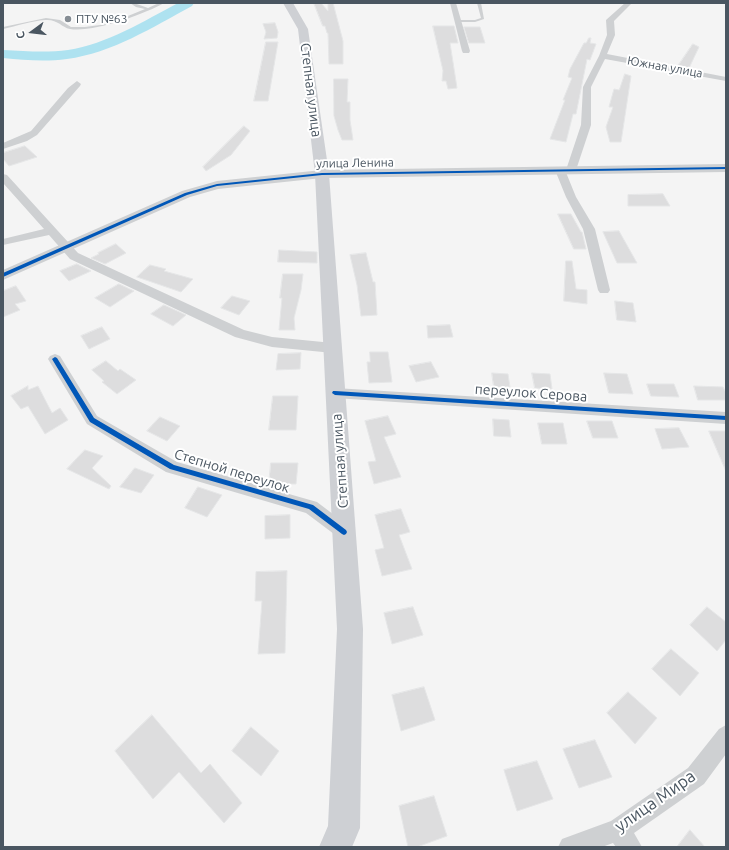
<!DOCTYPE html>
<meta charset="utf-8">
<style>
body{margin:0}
#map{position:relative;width:729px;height:850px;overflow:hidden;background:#f4f4f4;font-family:Ubuntu,sans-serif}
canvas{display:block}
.frame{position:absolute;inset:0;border:4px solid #4a5661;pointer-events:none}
.north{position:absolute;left:12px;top:12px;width:40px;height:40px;-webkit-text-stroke:3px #fff;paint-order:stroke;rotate:255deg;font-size:11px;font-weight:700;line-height:16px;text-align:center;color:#4a5661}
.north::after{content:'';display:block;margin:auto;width:14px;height:18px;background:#4a5661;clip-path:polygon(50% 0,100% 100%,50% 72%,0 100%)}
</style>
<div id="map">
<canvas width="729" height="850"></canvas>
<div class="frame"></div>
<div class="north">С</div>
</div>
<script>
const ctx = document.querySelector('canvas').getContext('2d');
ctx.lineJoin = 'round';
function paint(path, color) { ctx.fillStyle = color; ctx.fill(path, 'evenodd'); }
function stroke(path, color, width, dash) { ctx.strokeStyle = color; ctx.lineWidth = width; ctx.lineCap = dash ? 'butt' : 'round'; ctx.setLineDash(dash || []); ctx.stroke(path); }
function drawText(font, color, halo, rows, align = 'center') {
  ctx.font = font + ' Ubuntu,sans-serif'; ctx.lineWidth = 4; ctx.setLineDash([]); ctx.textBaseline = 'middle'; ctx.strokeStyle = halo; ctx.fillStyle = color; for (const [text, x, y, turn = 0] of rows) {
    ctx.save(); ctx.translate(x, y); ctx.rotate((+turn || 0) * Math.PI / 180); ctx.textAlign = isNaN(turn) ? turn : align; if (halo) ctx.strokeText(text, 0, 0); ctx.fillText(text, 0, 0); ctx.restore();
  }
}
const river = new Path2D(`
 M178,3H194L192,6C153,27 112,53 67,59C45,62 24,60 3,58V50C25,51 46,53 68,50C107,44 144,21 178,3Z`);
const building = new Path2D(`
 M314,3H321L328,11V3H333L343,41V64H329L328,33H327L325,26H323Z
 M275,23L278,32L277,38L264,39L266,32L263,24Z
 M433,26H454L458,43H450L457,88L448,89L446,81H442L443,71Z
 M464,27H480L485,43H469Z
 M589,38H591L590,43L596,44L590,60L587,59L576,114H573L566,142L550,139L565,100H563L572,78L568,77L570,69L584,43H586Z
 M266,42H278L268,101H254Z
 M693,44L699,47L689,68L678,66Z
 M625,74L631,76L621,142H610L606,127L613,107H609L614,89L619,90Z
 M334,79H348L347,102H350V120L353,140H342L338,130L334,116Z
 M244,126L250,131L231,155L206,171L203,167Z
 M25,146L37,157L9,166L3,159V153Z
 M663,194L670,206H628V195Z
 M558,214H571L581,232H582L586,249H574Z
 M619,231L637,263H617L603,232Z
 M116,244L126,253L105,264L91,258L99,254L98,253Z
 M279,250L317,252V263L278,262Z
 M366,253L373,282H375L377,315L361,316L357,285L350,255Z
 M566,261H572L576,289L587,290V304L564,301Z
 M77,264L91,271L69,281L60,271Z
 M150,265L166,269L164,271L193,279L181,292L137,277Z
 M283,274H303L301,290L294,318L295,330H279L282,298H280Z
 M119,284L134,291L110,307L95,298Z
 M16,286L26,301L15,304L20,310L3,317V291Z
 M232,296L250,301L239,315L221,308Z
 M615,301L633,303L636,322L617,320Z
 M164,305L186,315L173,326L151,314Z
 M450,325L453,337L428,338L427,326Z
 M102,327L110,339L89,349L81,336Z
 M370,352H388L392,382L369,383L367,362H370Z
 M301,353L300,369L276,370L278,354Z
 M106,361L118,371L120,369L136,380L117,394L102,382L104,381L92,370Z
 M431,362L439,377L416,382L409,366Z
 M492,373L508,374L510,387H494Z
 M532,373L550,374L552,389L535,388Z
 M604,373L627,374L633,394L609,393Z
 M647,384H674L679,397L651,396Z
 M28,386V390L38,386L52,413L60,408L68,420L45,434L28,406L21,409L11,396Z
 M694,386L723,387L726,393V400H698Z
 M273,396H298L296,430H269Z
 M388,416L396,434L384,437L401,477L374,484L368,462L376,461L365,421Z
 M160,417L180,426L167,441L147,431Z
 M493,419L509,420L511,437L494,436Z
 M587,421H612L618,438H593Z
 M538,423H563L567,444H542Z
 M679,428L689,447L662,449L655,429Z
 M709,431H726V471Z
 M85,450L103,456L92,468L111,486L109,489L67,469Z
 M271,463H298L296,484H269Z
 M135,468L154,475L141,493L120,487Z
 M198,487L222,495L207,517L185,508Z
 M401,509L410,532L399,535L412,569L382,576L375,550L384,548L375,515Z
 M290,515V538L265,539V516Z
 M287,571L285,653L258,654L262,601H255L256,572Z
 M413,607L423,635L392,644L384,613Z
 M707,607L726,622V640L717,651L690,625Z
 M671,649L699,673L680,696L652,669Z
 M424,687L435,720L401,731L392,695Z
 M628,692L657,718L635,744L607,713Z
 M152,715L201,773L210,764L242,803L224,823L179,772L153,799L115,751Z
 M251,727L279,751L261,776L232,751Z
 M595,740L612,777L579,788L563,749Z
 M537,761L553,799L517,811L504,770Z
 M434,796L447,836L417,847H408L399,806Z
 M690,830L705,847H677Z`);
const service = new Path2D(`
 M130,3H134L148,8L159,3H164C145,14 92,33 70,29C61,27 58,19 45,20C31,21 17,26 3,29V27L46,18L60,20L71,27H85L100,25L128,16L145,9L136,7Z
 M477,3H481L484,19L475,22H457L458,20H475L481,18Z`);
const minor = new Path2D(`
 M450,3H456L470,51L469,53H463L462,51Z
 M625,3H632L614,21L615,35L607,54L726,77V81L605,59L591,87V125L576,170L575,172H567L566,170L581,125L583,87L599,56L607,35L606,20Z
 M77,81L81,84L80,86L37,135L27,141L3,149V143L31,131L68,88Z
 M560,167L565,170L576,197L595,229L610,290L608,293H600L598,290L583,229L566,197L555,170Z
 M3,174L7,175L78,253L244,330L272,337L333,343L338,345L340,348L338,351L333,353L272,347L235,337L70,259L49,235L3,245V239L44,229L3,183Z
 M55,354L60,356L97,416L177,462L317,502L350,527L353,532L350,537L344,540L338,537L306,513L166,472L87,424L48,359L50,356Z
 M335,388L726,412V424L335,398L330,397L328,393L330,389Z
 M726,725V754L704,784L634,833L642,847H616L613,843L602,847H558L562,839L611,821L688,768L719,729Z`);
const tertiary = new Path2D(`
 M726,164V172L322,178L218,189L190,197L3,280V270L182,191L217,181L322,170Z`);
const secondary = new Path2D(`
 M283,3H293L308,29L329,174L363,629L360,828L352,847H319L328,826L337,629L315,174L298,29Z`);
const cycleway = new Path2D(`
 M726,167V169L322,175L217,186L187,195L3,277V273L185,193L217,184L322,173Z
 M55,357L57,358L94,418L174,465L313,505L346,530L347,532L346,534L344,535L342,534L309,509L170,469L90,422L52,359Z
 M333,391H335L726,416V420L335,395L332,393Z`);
const markers = [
 [68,19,4,"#868d94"]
];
const farPoinames = [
 ["ПТУ №63",76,19]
];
const farStreetnames = [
 ["Южная улица",665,67,10],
 ["улица Ленина",355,163,-1]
];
const streetNames = [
 ["Степная улица",311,90,83],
 ["переулок Серова",531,393,4],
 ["Степная улица",340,461,-94],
 ["Степной переулок",232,471,17]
];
const nearStreetnames = [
 ["улица Мира",655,801,-35]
];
paint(river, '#aee2f0');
paint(building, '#ddddde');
stroke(building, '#e5e6e7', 1);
paint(service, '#ced0d2');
paint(minor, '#ced0d2');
paint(tertiary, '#ced0d2');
paint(secondary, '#ced0d4');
paint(cycleway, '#0057b8');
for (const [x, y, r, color] of markers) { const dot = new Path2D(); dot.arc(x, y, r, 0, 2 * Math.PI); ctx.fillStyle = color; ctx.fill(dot); stroke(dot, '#fff', 1.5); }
drawText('12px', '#4a5661', '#fff', farPoinames, 'left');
drawText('12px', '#4a5661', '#fff', farStreetnames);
drawText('14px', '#4a5661', '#fff', streetNames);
drawText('17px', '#4a5661', '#fff', nearStreetnames);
</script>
